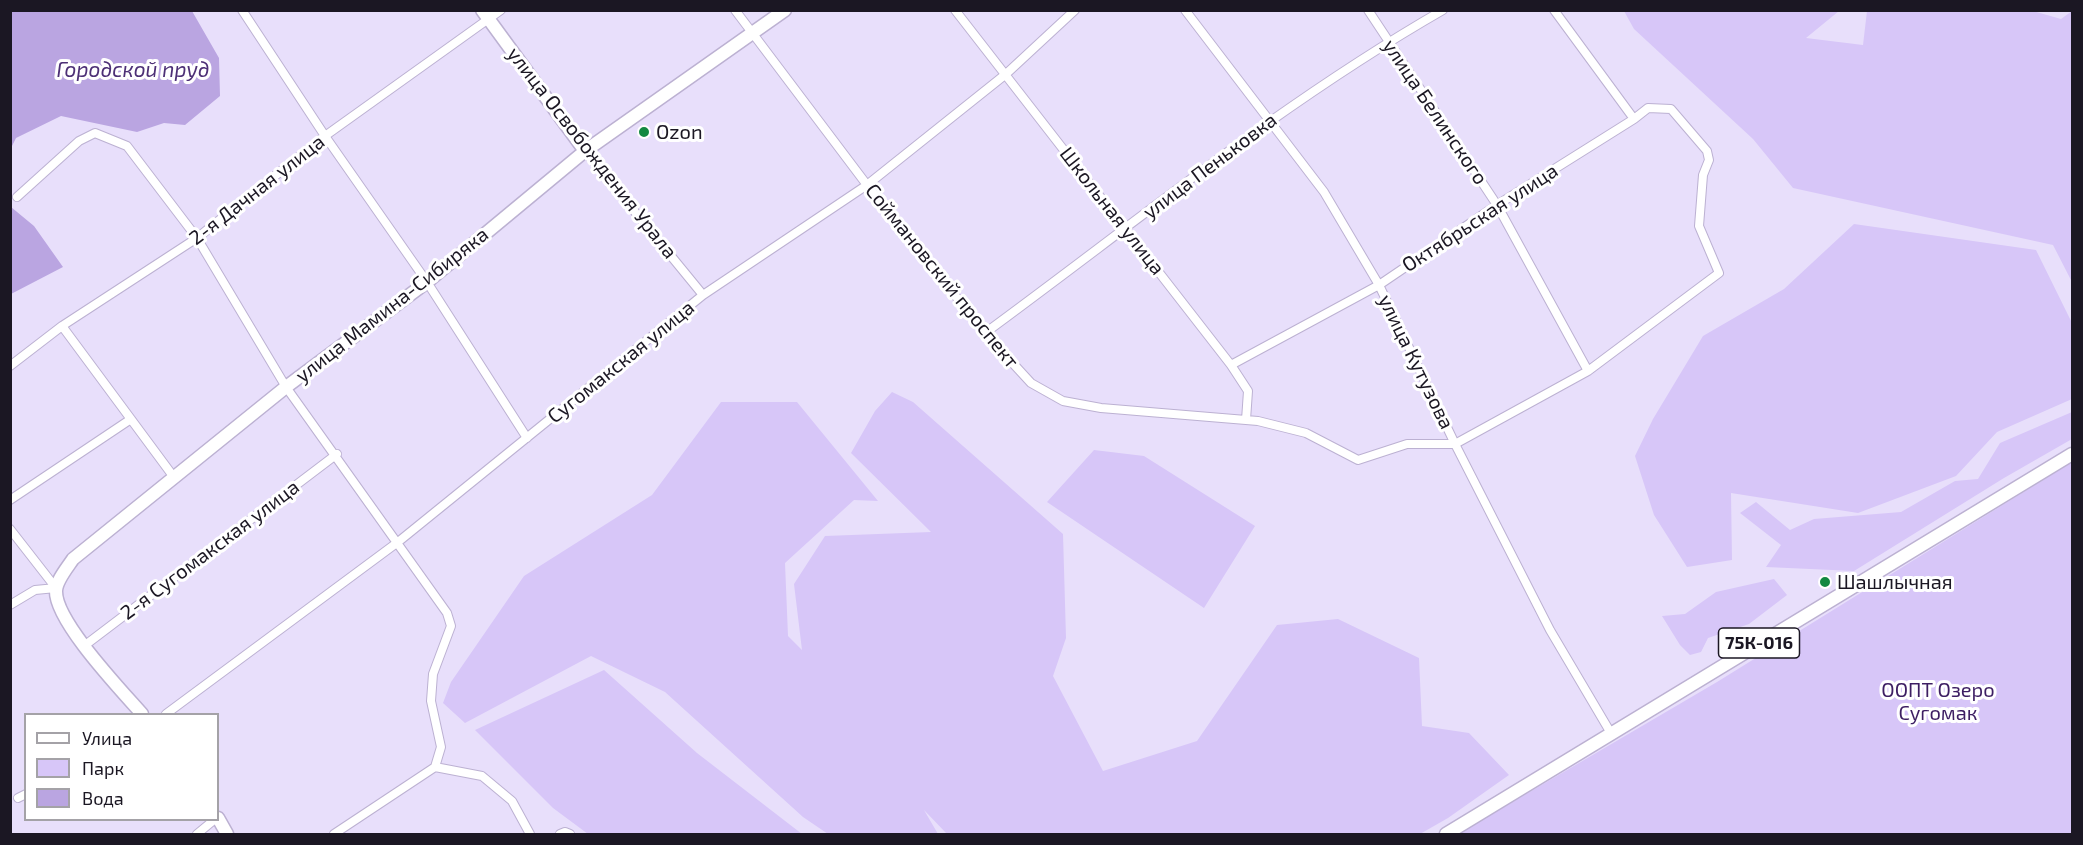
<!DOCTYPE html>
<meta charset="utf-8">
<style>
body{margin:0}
#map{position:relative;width:2083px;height:845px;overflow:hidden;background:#e8dffb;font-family:"Exo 2",sans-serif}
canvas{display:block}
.frame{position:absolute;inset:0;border:12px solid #1b1723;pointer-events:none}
.legend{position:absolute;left:24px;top:713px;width:195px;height:108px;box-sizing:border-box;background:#fff;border:2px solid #a4a2a7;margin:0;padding:8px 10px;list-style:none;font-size:18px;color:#1b1723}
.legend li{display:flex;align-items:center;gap:12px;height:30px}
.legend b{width:30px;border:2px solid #a4a2a7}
</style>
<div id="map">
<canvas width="2083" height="845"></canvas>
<div class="frame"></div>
<ul class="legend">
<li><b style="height:8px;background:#fff"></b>Улица</li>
<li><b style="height:16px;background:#d7c6f8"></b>Парк</li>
<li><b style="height:16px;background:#baa5e1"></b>Вода</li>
</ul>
</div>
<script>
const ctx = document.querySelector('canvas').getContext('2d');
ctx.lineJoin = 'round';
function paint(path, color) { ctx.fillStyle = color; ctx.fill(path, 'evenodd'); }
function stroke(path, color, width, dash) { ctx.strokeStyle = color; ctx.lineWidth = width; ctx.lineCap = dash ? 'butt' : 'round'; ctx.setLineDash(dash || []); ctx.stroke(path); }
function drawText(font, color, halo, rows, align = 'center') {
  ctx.font = font + ' "Exo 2",sans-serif'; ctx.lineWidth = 6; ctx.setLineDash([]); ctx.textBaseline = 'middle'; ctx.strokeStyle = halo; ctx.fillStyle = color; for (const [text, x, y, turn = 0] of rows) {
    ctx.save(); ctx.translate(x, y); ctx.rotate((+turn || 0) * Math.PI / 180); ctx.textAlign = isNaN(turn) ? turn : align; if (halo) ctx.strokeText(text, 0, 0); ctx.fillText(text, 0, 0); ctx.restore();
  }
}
const green = new Path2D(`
 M2033,11L2061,19L2072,11V282L2053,245L1793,188L1753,139L1634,29L1624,11H1839L1806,38L1863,45L1867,11Z
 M1854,224L2036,250L2072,323V399L1997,432L1956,476L1858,513L1731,493L1732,560L1687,567L1654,515L1635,456L1653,419L1703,336L1784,289Z
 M892,392L913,402L1063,534L1066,638L1053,676L1103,771L1197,741L1277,625L1338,619L1419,658L1422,726L1469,733L1509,775L1448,818L1420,834H947L924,810L938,834H828L803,817L665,692L591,656L465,723L443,703L451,682L524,576L652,495L721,402H797L878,501L854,500L785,563L788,636L802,650L794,584L825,536L931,532L851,453L875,411Z
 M2072,412V439L2004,478L1854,571L1766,567L1781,545L1740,513L1756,502L1790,530L1814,519L1901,512L1955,481L1978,479L2000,443Z
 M1094,450L1144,456L1255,526L1204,608L1047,502Z
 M2072,462V834H1458L1717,682Z
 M1774,579L1787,595L1749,624L1708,638L1701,652L1690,655L1680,645L1662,616L1685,614L1716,592Z
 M604,670L697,753L802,834H588L553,808L475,730Z`);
const water = new Path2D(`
 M11,10L192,11L219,58L220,96L185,125L164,123L137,132L61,116L16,138L11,148Z
 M11,207L34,226L63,267L11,294Z`);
const minor = new Path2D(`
 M242,10L325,136L427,282L527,438
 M735,10L867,185L985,333L1031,383L1063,401L1101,408L1258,421L1306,433L1358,460L1407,444H1455L1588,371L1719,273L1699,226L1703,175L1709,160L1707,151L1671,109L1648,108L1634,119L1554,10
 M955,10L1231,365L1248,391L1246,420
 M1185,10L1324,192L1379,285L1455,444L1550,630L1612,735
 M1368,10L1497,205L1588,371
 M585,151L703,295
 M17,197L79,141L95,133L127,146L197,238L286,387L447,613L451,626L433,674L431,701L441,747L435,767L482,776L512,801L530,834
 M62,326L173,476
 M985,333C1135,223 1281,103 1443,10
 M1231,365L1379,285L1497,205L1634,119
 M10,366L62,326L197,238L325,136L501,10
 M10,500L131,419
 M10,529L56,588
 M10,605L35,590L56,588
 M84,646L337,454
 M166,714L398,542L703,295L867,185L1006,74L1075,10
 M18,798L26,794
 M197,834L214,820
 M334,834L435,767
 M560,834L565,832L570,834`);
const primary = new Path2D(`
 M482,10L585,151
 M142,714C121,690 55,621 56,591C56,581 67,568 73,559L286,387L427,282L585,151L785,10
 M218,818L227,834
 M1446,834L2072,454`);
const markers = [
 [644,132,6,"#138841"],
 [1825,582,6,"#138841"]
];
const shields = [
 [1759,643,81]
];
const shieldNames = [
 ["75К-016",1759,643]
];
const streetNames = [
 ["улица Белинского",1435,112,56],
 ["улица Освобождения Урала",592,153,52],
 ["улица Пеньковка",1210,166,-37],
 ["2-я Дачная улица",257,190,-38],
 ["Школьная улица",1112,211,52],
 ["Октябрьская улица",1480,218,-33],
 ["Соймановский проспект",942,276,51],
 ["улица Мамина-Сибиряка",392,305,-38],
 ["Сугомакская улица",621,362,-39],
 ["улица Кутузова",1416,362,64],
 ["2-я Сугомакская улица",210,550,-37]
];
const poiNames = [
 ["Ozon",656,132],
 ["Шашлычная",1837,582]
];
const parkNames = [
 ["ООПТ Озеро",1938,690],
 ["Сугомак",1938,713]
];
const waterNames = [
 ["Городской пруд",133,70]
];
paint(green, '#d7c6f8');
paint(water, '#baa5e1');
stroke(minor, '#bcb1d2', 10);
stroke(primary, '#bcb1d2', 15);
stroke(minor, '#fff', 8);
stroke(primary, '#fff', 12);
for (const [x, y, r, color] of markers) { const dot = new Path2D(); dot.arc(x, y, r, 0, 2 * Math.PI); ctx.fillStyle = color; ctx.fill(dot); stroke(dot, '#fff', 2); }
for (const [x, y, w] of shields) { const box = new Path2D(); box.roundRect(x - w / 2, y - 15, w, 30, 4.5); ctx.fillStyle = '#fff'; ctx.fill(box); stroke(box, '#1b1723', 1.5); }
drawText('bold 18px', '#1b1723', null, shieldNames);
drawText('20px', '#1b1723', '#fff', streetNames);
drawText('20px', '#1b1723', '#fff', poiNames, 'left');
drawText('20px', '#3d1e63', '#fff', parkNames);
drawText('italic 21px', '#4d3076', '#fff', waterNames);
</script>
